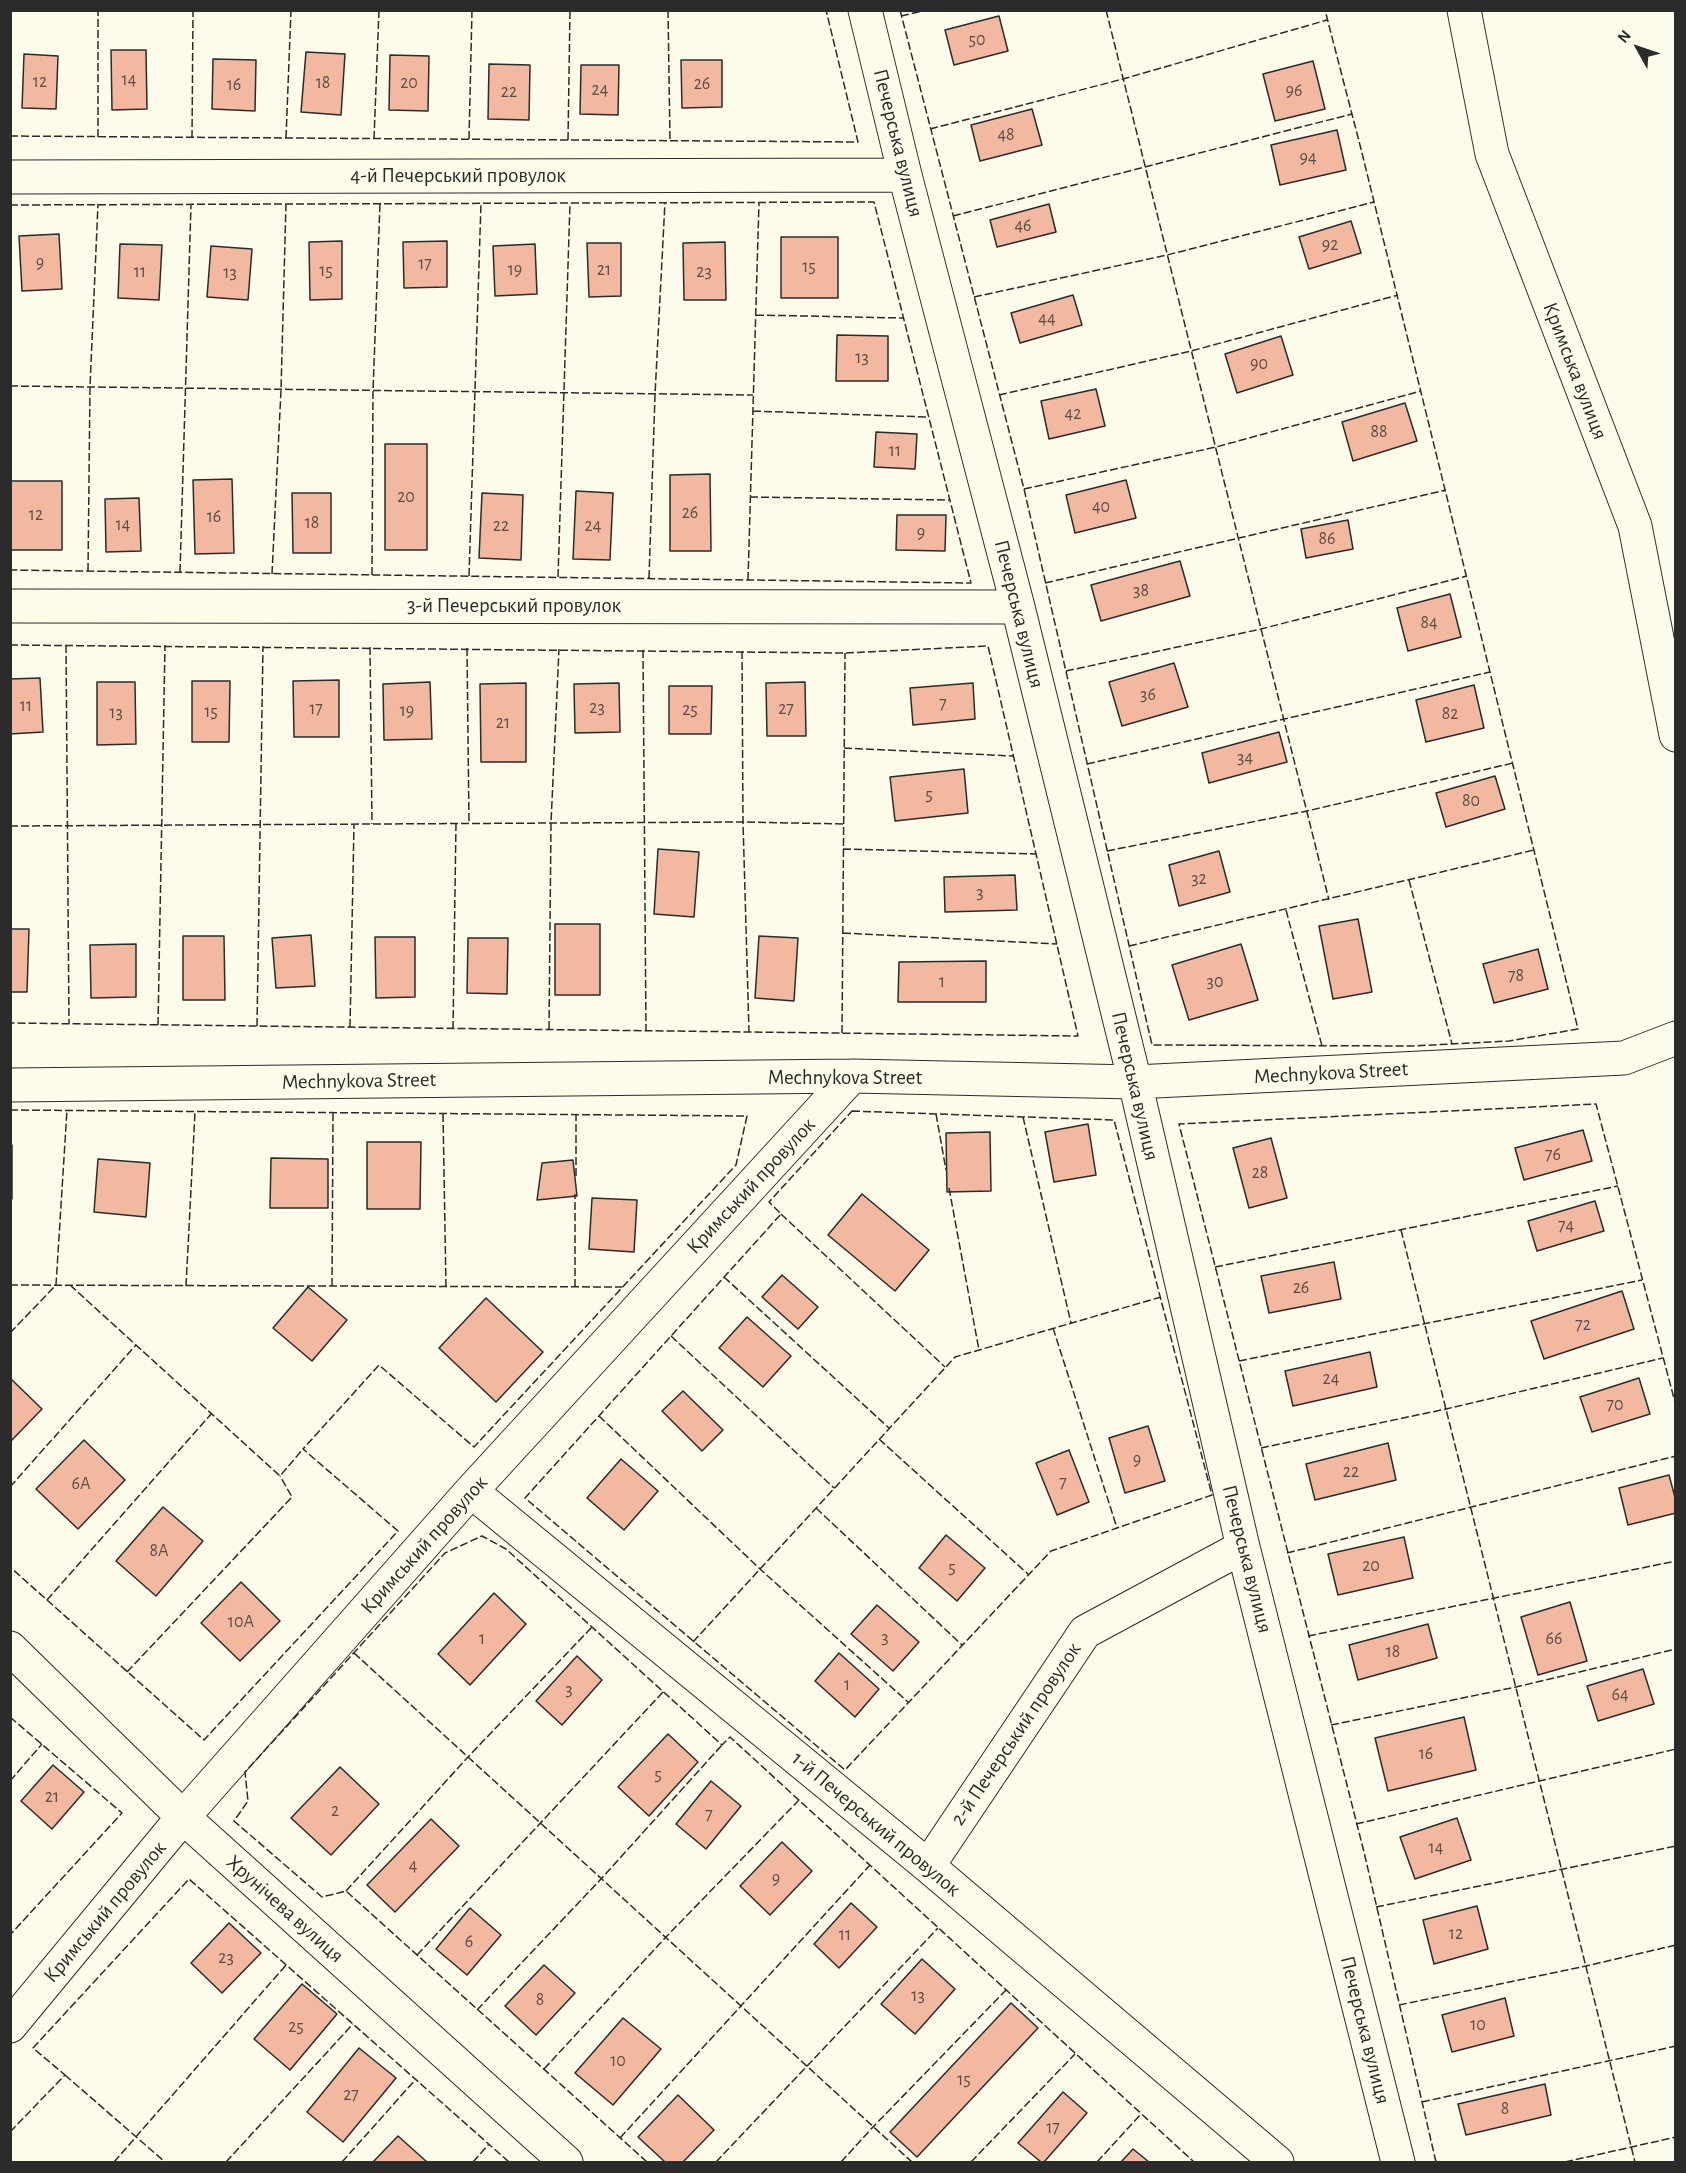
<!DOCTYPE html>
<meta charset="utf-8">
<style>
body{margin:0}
#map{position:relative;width:1686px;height:2173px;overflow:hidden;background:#fdfbea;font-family:"Alegreya Sans",sans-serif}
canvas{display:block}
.frame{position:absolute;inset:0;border:12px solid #2b2b2b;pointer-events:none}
.north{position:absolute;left:1608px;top:18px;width:60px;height:60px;-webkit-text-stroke:4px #fdfbea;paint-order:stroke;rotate:310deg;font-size:16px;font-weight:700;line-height:24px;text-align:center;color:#2b2b2b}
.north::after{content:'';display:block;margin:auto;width:21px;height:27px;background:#2b2b2b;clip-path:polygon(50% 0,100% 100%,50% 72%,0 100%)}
</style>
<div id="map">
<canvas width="1686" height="2173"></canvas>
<div class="frame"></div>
<div class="north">N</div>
</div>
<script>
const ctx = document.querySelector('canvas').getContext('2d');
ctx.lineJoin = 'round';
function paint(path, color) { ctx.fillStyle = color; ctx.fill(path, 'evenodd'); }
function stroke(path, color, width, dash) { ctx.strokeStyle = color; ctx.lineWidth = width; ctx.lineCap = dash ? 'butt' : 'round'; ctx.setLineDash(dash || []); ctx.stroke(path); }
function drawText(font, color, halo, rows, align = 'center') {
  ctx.font = font + ' "Alegreya Sans",sans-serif'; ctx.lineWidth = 4.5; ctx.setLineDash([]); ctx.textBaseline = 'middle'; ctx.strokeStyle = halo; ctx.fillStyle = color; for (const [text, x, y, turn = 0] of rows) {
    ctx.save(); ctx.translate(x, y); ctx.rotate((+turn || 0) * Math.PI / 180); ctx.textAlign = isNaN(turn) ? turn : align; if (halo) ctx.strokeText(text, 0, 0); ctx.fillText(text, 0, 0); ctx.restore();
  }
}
const building = new Path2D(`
 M999,16L1008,51L954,65L945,30Z
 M111,50H146L147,109L112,110Z
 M306,52L345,54L341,115L301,112Z
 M24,54L58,56L56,109L22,108Z
 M390,55L429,56L428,111L389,110Z
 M213,59L256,60L255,111L212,109Z
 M681,60H722V107L682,108Z
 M1313,61L1325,109L1275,121L1263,74Z
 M489,64L530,65L529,120L488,119Z
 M581,65H619L618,115L580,114Z
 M1032,109L1042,145L980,161L971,125Z
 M1337,130L1346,170L1280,185L1271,145Z
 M1049,204L1056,232L997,247L990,220Z
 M1351,221L1361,253L1309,269L1299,237Z
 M59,234L62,289L22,291L19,236Z
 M781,237H838V298H781Z
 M342,241V299L310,300L309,242Z
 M447,241V287L404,288L403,242Z
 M725,242L726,300H684L683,243Z
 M587,243H621V296L589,297Z
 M120,244L162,245L159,300L118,298Z
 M535,244L537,294L495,296L493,246Z
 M211,246L252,249L248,300L207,297Z
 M1073,295L1082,325L1020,343L1011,313Z
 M837,335L888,336V381H836Z
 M1281,336L1293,375L1237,393L1225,354Z
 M1096,389L1105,426L1049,439L1041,401Z
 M1405,403L1417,441L1353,461L1342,422Z
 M876,432L917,434L915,469L874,467Z
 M385,444H427V550H385Z
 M710,474L711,551H670V475Z
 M232,479L234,553L195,554L193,480Z
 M1126,480L1136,518L1075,533L1066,495Z
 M11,481H62V550H11Z
 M576,491L613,493L610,560L573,559Z
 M292,493H331V553H293Z
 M482,493L523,495L521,560L479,558Z
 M139,498L141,551L106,552L105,499Z
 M897,515H946L945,551L896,550Z
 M1348,520L1353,549L1306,558L1301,529Z
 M1180,561L1190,596L1101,621L1091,585Z
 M1450,594L1461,637L1408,651L1397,608Z
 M1174,663L1188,707L1122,726L1109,682Z
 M40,678L43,732L10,734V679Z
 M339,680V737H294L293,681Z
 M192,681H230L229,742H192Z
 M97,682H135L136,744L97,745Z
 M430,682L432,739L384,740L383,684Z
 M805,682L806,736H767L766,683Z
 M526,683V762H481L480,684Z
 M619,683L620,732L575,733L574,684Z
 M973,683L975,719L913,725L910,688Z
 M1474,685L1484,728L1426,742L1416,700Z
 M669,686H712L711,734H669Z
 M1279,732L1287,762L1209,783L1202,753Z
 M964,769L968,813L895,821L890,777Z
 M1495,776L1505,809L1446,827L1436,793Z
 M658,849L699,852L694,917L654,914Z
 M1219,851L1230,892L1179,906L1169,865Z
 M1015,875L1017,910L945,912L944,877Z
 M1358,919L1372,992L1333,999L1319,926Z
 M555,924H600V995H555Z
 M10,929H29L27,992H10Z
 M311,935L315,986L276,988L272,938Z
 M183,936H224L225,1000H183Z
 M759,936L798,938L794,1001L755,998Z
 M375,937H415V997L376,998Z
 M468,938H508L507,994L467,993Z
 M136,944V997L91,998L90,945Z
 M1241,944L1258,1000L1189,1020L1172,965Z
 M1538,949L1548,989L1494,1003L1483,964Z
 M986,961V1002H898L899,962Z
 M1088,1124L1096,1175L1054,1182L1045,1132Z
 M1583,1130L1592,1161L1524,1180L1515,1148Z
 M990,1132L991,1191L947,1192L946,1133Z
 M1271,1138L1287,1198L1249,1208L1233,1148Z
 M367,1142H421L420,1209H367Z
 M10,1145H12V1199H10Z
 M271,1158L328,1159V1208H270Z
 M98,1159L150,1163L146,1217L94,1212Z
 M573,1160L577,1196L537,1200L542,1163Z
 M862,1194L929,1250L895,1291L828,1235Z
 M592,1198L637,1200L634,1252L589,1249Z
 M1595,1201L1604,1231L1537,1251L1528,1221Z
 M1334,1262L1341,1299L1269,1313L1261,1276Z
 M782,1275L818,1307L798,1329L762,1297Z
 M308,1287L347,1320L312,1361L273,1328Z
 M1622,1291L1634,1329L1544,1359L1531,1321Z
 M486,1298L543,1352L496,1402L439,1348Z
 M747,1317L791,1356L763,1387L719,1348Z
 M1370,1352L1377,1387L1293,1406L1285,1371Z
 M10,1378L42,1409L10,1442Z
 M1639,1378L1650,1414L1592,1432L1580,1397Z
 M683,1391L723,1430L702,1451L662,1411Z
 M1148,1426L1165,1481L1125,1493L1109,1438Z
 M84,1440L125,1480L78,1529L36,1489Z
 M1388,1443L1396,1480L1315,1500L1306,1464Z
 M1069,1450L1089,1502L1057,1515L1036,1463Z
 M621,1459L658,1491L624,1530L587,1498Z
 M1669,1475L1676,1501V1513L1628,1525L1619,1488Z
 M163,1507L203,1541L156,1596L116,1561Z
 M946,1535L985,1568L957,1601L919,1568Z
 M1404,1537L1413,1578L1338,1595L1328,1554Z
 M241,1582L280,1621L240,1661L201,1623Z
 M494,1593L526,1624L470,1685L438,1654Z
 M1570,1602L1587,1661L1538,1675L1521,1617Z
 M877,1605L919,1642L893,1671L851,1634Z
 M1428,1624L1437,1658L1358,1680L1349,1645Z
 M839,1653L879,1689L855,1717L815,1681Z
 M577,1656L602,1680L562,1725L536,1701Z
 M1643,1669L1654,1704L1598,1721L1587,1686Z
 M1464,1717L1476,1770L1388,1791L1375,1738Z
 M668,1734L698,1762L649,1816L618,1787Z
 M53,1765L84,1792L52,1829L21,1801Z
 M340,1767L379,1804L331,1855L291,1818Z
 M711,1781L741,1806L706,1849L676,1824Z
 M1457,1818L1471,1860L1415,1879L1400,1837Z
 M431,1819L459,1846L395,1912L367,1885Z
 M782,1842L812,1871L770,1915L740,1886Z
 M851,1903L877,1927L839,1968L814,1944Z
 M1477,1906L1488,1949L1434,1964L1423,1920Z
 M470,1908L501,1935L467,1975L436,1949Z
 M229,1923L261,1953L222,1993L191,1963Z
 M922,1959L955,1989L915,2034L881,2004Z
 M544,1965L575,1993L536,2035L505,2006Z
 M302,1984L337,2014L290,2070L254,2039Z
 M1505,1998L1514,2036L1452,2052L1442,2015Z
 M1011,2003L1038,2028L917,2157L890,2132Z
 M623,2018L661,2049L613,2105L575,2073Z
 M359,2048L396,2078L343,2142L307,2112Z
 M1545,2084L1551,2115L1466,2135L1458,2104Z
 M1063,2092L1087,2113L1044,2162H1041L1018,2143Z
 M678,2095L714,2130L683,2162H665L638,2137Z
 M398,2136L427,2162H373Z
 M1133,2149L1149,2162H1121Z`);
const street = new Path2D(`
 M865,10L905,175L1018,607L1135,1082L1243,1547L1398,2162
 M1464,10L1492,154L1635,526L1676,735
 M10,177L905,175
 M10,606L1018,607
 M10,1085L852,1076L1135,1082L1624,1058L1676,1038
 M471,1491L928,1866L1277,2162
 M10,1648L183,1817L566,2162
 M928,1866L1085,1632L1243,1547
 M10,2026L183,1817L471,1491L852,1076`);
const fence = new Path2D(`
 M668,10L670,140
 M900,10L1024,489L1152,1045L1412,1046L1509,1041L1578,1029L1361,149L1325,10
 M1106,10L1329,900
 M668,11L706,10
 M901,16L927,10
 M930,129L1123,79L1327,20
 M10,136L858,142L826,10
 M98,137V10
 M192,138L193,10
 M286,138L291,10
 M374,139L379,10
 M469,139L472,10
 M568,140L570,10
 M10,205L874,202L971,583L10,570
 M953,216L1352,114
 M974,297L1167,255L1374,202
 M756,315L903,318
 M10,386L753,395
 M999,395L1191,351L1398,295
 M753,411L928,417
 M1024,489L1216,447L1421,391
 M750,497L950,500
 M88,571L90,387L98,204
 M180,572L191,204
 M272,574L281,390L286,203
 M372,575L373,391L380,203
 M469,576L481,203
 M558,577L570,203
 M649,578L655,395L665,202
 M748,580L759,202
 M1045,583L1446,490
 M10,645L845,653L988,646L1078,1036L10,1023
 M66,645L69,1024
 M370,647L372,824
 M467,648L469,823
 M643,650L646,1031
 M742,651L743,822L749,1032
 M1066,671L1261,629L1467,576
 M844,748L1013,756
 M1087,764L1490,672
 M10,826L743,822L844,824
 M843,849L1036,854
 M1107,851L1307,811L1513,763
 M1409,880L1452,1044
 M1286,910L1322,1046
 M843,933L1057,944
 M1129,946L1534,850
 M158,1025L165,645
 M257,1026L263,646
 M350,1027L354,824
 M453,1029L456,823
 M549,1029L551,823L559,649
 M842,1033L845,653
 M10,1110L747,1116L736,1165L474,1447L379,1365L303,1449L398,1531L204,1740L10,1567
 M852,1111L1114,1120L1212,1495L1051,1551L845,1770L525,1498L781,1214L769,1202Z
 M443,1114L446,1287
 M936,1114L946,1170
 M1023,1117L1071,1323
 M576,1176V1115
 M949,1188L979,1350
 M781,1214L945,1367
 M1401,1230L1635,2162
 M1215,1267L1618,1186
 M724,1277L889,1428
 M10,1285L622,1287
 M70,1285L280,1476L303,1449
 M186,1286L195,1112
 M332,1286L333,1113
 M575,1287V1194
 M1053,1328L1117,1528
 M10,1333L56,1285L67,1110
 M671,1336L834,1488
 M1239,1361L1642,1280
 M599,1416L760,1569L908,1702
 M879,1439L1029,1575
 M1261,1448L1446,1409L1663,1358
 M10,1487L136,1345
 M816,1508L962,1645
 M1287,1553L1676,1456
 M47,1600L212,1413
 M1308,1636L1676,1561
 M693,1642L955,1357L1161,1297
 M354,1653L912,2162
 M127,1672L292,1497L280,1476
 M10,1717L122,1813L10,1935
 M1331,1725L1516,1687L1676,1649
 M10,1781L42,1744
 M1356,1824L1676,1749
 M346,1891L468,1757L592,1627
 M1376,1907L1676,1846
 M417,1955L663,1692
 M1399,2005L1586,1966L1676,1945
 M477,2010L601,1879L722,1745
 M544,2069L666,1937L799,1800
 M65,2075L165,2162
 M1422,2102L1676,2046
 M10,2132L65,2075L33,2048L189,1879L509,2162
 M620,2138L870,1865
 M114,2162L286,1965
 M226,2162L353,2024
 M342,2162L416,2079
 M473,2162L489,2144
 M647,2162L346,1891L322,1897L234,1821L248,1801L245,1772L445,1553L482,1536L506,1549L722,1745L730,1737L1194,2162
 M716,2162L938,1928
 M841,2162L873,2127L1006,1990
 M971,2162L1075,2054
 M1097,2162L1141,2114
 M1436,2162L1364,1852L1179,1124L1596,1104L1676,1406
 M1565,2162L1676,2137`);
const numberNames = [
 ["50",977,40],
 ["14",129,80],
 ["12",40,82],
 ["18",323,83],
 ["20",409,83],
 ["26",702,84],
 ["16",234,85],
 ["24",600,90],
 ["96",1294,91],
 ["22",509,92],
 ["48",1006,135],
 ["94",1308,158],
 ["46",1023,226],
 ["92",1330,245],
 ["9",40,263],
 ["17",425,264],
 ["15",809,267],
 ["19",515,270],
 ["21",604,270],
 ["15",326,271],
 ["11",140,272],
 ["23",704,272],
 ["13",230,273],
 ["44",1047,319],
 ["13",862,358],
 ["90",1259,364],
 ["42",1073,414],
 ["88",1379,432],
 ["11",895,451],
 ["20",406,497],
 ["40",1101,507],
 ["26",690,513],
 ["12",36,515],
 ["16",214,517],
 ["18",312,523],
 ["14",123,525],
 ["22",501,526],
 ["24",593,526],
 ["9",921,533],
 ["86",1327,539],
 ["38",1141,591],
 ["84",1429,623],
 ["36",1148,695],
 ["7",943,704],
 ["11",26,706],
 ["23",597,708],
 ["17",316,709],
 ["27",786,709],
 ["25",690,710],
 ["19",407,711],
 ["15",211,712],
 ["13",116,713],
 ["82",1450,714],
 ["21",503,723],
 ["34",1245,758],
 ["5",929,795],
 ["80",1471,801],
 ["32",1199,879],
 ["3",980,893],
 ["78",1516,976],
 ["1",942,982],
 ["30",1215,982],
 ["76",1553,1155],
 ["28",1260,1173],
 ["74",1566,1226],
 ["26",1301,1288],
 ["72",1583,1325],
 ["24",1331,1379],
 ["70",1615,1405],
 ["9",1137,1460],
 ["22",1351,1472],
 ["7",1063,1483],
 ["6А",81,1484],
 ["8А",159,1551],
 ["20",1371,1566],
 ["5",952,1568],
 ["10А",241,1622],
 ["3",885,1638],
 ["1",482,1639],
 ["66",1554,1639],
 ["18",1393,1652],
 ["1",847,1685],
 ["3",569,1690],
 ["64",1620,1695],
 ["16",1426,1754],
 ["5",658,1775],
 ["21",52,1797],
 ["2",335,1811],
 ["7",709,1815],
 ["14",1436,1848],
 ["4",413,1866],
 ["9",776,1879],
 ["12",1456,1934],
 ["11",845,1935],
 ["6",469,1942],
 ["23",226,1958],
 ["13",918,1996],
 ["8",540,2000],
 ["10",1478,2025],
 ["25",296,2027],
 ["10",618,2061],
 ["15",964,2080],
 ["27",351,2095],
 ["8",1505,2109],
 ["17",1053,2128]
];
const streetNames = [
 ["Печерська вулиця",898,143,76],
 ["4-й Печерський провулок",458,176],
 ["Кримська вулиця",1575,371,69],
 ["3-й Печерський провулок",514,606],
 ["Печерська вулиця",1019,614,76],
 ["Mechnykova Street",1331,1073,-3],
 ["Mechnykova Street",845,1078],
 ["Mechnykova Street",359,1081,-1],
 ["Печерська вулиця",1135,1086,77],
 ["Кримський провулок",751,1186,-47],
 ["Кримський провулок",424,1545,-48],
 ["Печерська вулиця",1247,1559,76],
 ["2-й Печерський провулок",1016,1734,-56],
 ["1-й Печерський провулок",876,1824,40],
 ["Хрунічева вулиця",285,1909,42],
 ["Кримський провулок",105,1912,-50],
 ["Печерська вулиця",1365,2030,76]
];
paint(building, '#f2b8a0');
stroke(building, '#2b2b2b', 1.5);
stroke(street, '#2b2b2b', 35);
stroke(street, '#fdfbea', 33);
stroke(fence, '#2b2b2b', 1.5, [8, 3]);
drawText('18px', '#5d4e48', null, numberNames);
drawText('21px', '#2b2b2b', '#fdfbea', streetNames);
</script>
